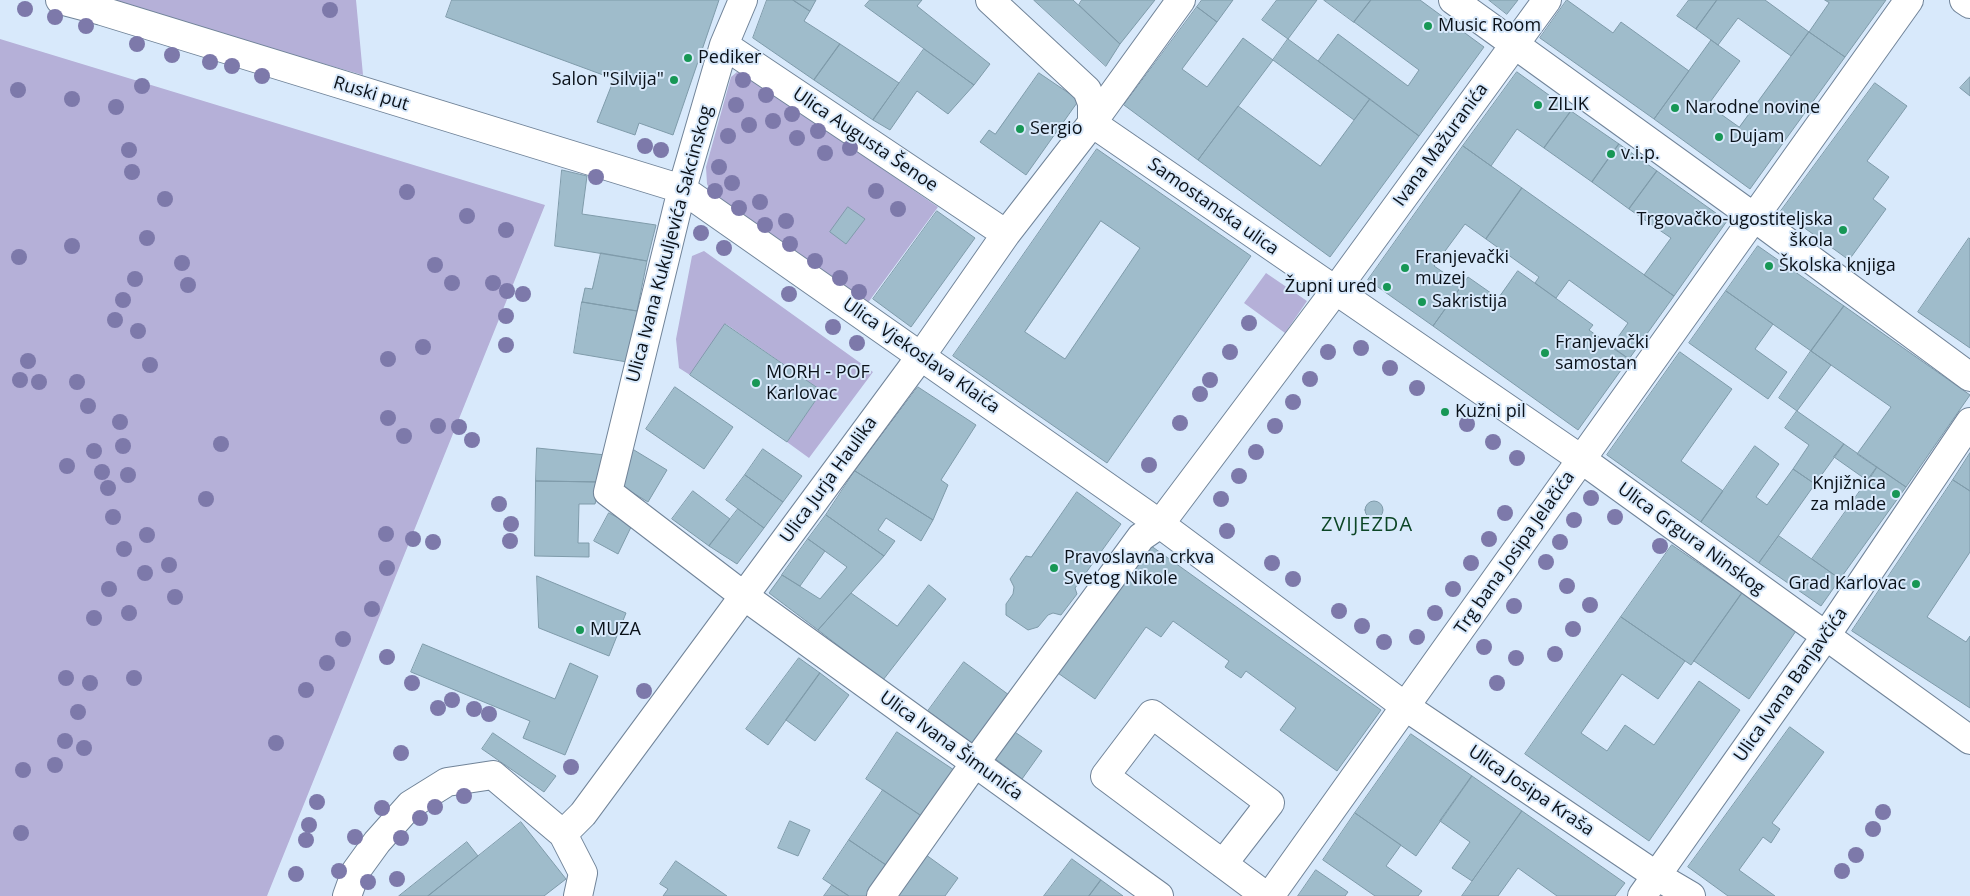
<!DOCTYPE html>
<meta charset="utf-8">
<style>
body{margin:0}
canvas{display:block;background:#d8e9fb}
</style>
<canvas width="1970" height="896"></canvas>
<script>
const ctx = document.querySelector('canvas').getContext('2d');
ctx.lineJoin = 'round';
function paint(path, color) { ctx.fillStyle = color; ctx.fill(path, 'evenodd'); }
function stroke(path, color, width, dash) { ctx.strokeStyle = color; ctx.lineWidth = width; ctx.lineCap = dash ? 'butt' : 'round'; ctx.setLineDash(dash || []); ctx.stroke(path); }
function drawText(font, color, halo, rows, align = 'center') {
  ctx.font = font + ' "Open Sans",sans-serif'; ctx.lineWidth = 4; ctx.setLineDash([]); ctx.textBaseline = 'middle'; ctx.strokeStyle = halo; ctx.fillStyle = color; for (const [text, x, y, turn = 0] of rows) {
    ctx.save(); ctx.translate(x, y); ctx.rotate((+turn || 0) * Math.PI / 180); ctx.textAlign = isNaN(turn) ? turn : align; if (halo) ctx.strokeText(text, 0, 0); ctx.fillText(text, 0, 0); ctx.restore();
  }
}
const green = new Path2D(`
 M101,0H356L363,75Z
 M0,39L545,205L267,896H0Z
 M737,72L744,74L938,207L867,304L714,198L707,184L706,167L731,77Z
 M704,251L873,372L809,458L787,442L822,391L726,324L690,375L679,368L676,339L692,256Z
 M1266,273L1307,301L1285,333L1244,303Z`);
const building = new Path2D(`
 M452,0H719L673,135L639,123L635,135L597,122L614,79L446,17Z
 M767,0H793L810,11L804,21L840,44L814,80L753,38Z
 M793,0H816L810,11Z
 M870,0H922L917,6L990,64L974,85L865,6Z
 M1034,0H1073L1120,44L1106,66Z
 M1082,0H1155L1120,44L1079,5Z
 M1202,0H1233L1217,22L1197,7Z
 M1277,0H1317L1288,39L1262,20Z
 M1324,0H1371L1354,22Z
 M1371,0H1420L1484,47L1419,136L1318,61L1338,34L1408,86L1419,70L1354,22Z
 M1489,0H1518L1507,14Z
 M1567,0L1613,33L1621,22L1689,71L1654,119L1540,38Z
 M1689,0H1717L1696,29L1677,16Z
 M1717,0H1765L1809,32L1791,56L1738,18L1718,45L1696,29Z
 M1825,0H1886L1845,57L1809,32L1829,3Z
 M1197,7L1217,22L1182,69L1207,87L1243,38L1273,60L1198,160L1124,105Z
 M1809,32L1845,57L1750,189L1654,119L1711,40L1740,61L1708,105L1739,127Z
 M1288,39L1370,99L1354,120L1273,60Z
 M840,44L899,83L873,120L814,80Z
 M924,49L974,85L948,114L917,91L890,130L873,120Z
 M1517,72L1571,111L1544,148L1517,129L1491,166L1463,146Z
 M1039,73L1079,100L1026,175L980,142L989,130L995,134Z
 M1970,77V96L1960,88Z
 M1875,83L1907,106L1867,161L1889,177L1873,199L1886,209L1849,260L1781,211Z
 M1370,99L1419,136L1330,257L1198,160L1238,106L1320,166Z
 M1571,111L1619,144L1592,182L1544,148Z
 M1619,144L1657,171L1629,209L1592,182Z
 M1463,146L1522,188L1486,239L1465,224L1434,266L1462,285L1433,326L1368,280Z
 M1097,149L1251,256L1107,463L953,356ZM1101,221L1140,248L1065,359L1025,332Z
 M562,170L587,176L582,214L656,225L647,261L555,246Z
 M1657,171L1727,221L1674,296L1644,275L1671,238L1629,209Z
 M1522,188L1674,296L1629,359L1611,347L1628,323L1569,280L1556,298L1535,283L1539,277L1486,239Z
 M848,207L865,219L846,244L830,232Z
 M937,211L975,238L911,327L873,299Z
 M1969,238L1970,239V348L1918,312Z
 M1758,246L1844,306L1811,351L1726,291Z
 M601,253L647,261L637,311L582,302L585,288L592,289Z
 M1518,271L1593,325L1589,330L1629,359L1578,430L1433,326L1468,277L1498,298Z
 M1726,291L1773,324L1755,349L1787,372L1768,399L1689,343Z
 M582,302L637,311L627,362L574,353Z
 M1844,306L1970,395L1906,487L1857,454L1891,407L1811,351Z
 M725,324L822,391L787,442L690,375Z
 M1811,351L1831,365L1797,411L1779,398Z
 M1680,352L1732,389L1681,461L1723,491L1701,522L1607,455Z
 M675,387L733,427L704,469L646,429Z
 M918,387L976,425L941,480L948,485L933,520L855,471Z
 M1797,411L1844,444L1815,484L1793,469L1809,445L1785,428Z
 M1844,444L1877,467L1868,481L1834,457Z
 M1755,446L1779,464L1756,497L1767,505L1793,469L1815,484L1759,563L1701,522Z
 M537,448L606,455L601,482L536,481Z
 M763,449L802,476L783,502L745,475Z
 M634,450L667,470L648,502L615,482Z
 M1970,453V491L1953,480Z
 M1877,467L1906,487L1840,579L1812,559Z
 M855,471L933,520L921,541L886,518L878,530L895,541L884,556L826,515Z
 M745,475L783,502L764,528L726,500Z
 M1953,480L1970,491V552L1927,617L1966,642L1970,636V708L1852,631Z
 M536,481L601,482L595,504H579L578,543H589V557L535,556Z
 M693,491L730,519L709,546L672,519Z
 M1077,492L1121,524L1075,588L1077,594L1061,615L1053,613L1048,615L1038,627L1028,630L1006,615V604L1013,594L1014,587L1010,579L1026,556L1031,557Z
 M1365 510a9 9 0 1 1 18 0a9 9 0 1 1-18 0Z
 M738,509L764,528L737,564L709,546Z
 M609,513L632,525L618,554L594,541Z
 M826,515L884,556L818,630L769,593L782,575L820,599L847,567L808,539Z
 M1779,536L1840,579L1821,606L1759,563Z
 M808,539L825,551L800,586L782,575Z
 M1147,543L1381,710L1337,771L1280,730L1296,708L1246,671L1241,678L1225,667L1229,661L1173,621L1161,637L1146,627L1095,699L1055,671Z
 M1672,545L1742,593L1691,665L1621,617Z
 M537,576L626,613L609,656L539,628Z
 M929,585L946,599L883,680L818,630L851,593L897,626Z
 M1742,593L1796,631L1749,699L1694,661Z
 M1621,617L1685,661L1658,699L1622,674L1581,733L1607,751L1625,725L1654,745L1699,681L1740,710L1649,841L1525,754Z
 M423,644L555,699L570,663L598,676L565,755L523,738L530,721L411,672Z
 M799,658L820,673L768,745L746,729Z
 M964,662L1009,695L973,744L928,711Z
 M820,673L849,695L815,741L786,720Z
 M1790,727L1824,752L1772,823L1780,829L1771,843L1763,837L1739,870L1775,896H1728L1688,867Z
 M1012,730L1042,751L1022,779L993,757Z
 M897,732L954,770L923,817L866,779Z
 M493,733L556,776L544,792L482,749Z
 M1411,734L1472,776L1416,856L1355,813Z
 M1472,776L1522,811L1472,881L1452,868L1470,842L1440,821Z
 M883,790L923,817L889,867L849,840Z
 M1522,811L1625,883L1615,896H1557L1518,868L1498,896H1462Z
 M1355,813L1401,845L1386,866L1422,891L1418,896H1375L1323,860Z
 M790,821L810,830L798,856L778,848Z
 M521,822L566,879L544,896H428Z
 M849,840L889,867L869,896H849L823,879Z
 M467,842L478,856L428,896H399Z
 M922,852L958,878L945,896H890Z
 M1072,859L1101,880L1089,896H1044Z
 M676,861L727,896H663L668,889L660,884Z
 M1316,870L1348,892L1345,896H1298Z
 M1101,880L1123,896H1089Z
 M832,885L849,896H824Z`);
const minor = new Path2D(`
 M60,0L102,11L682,189L1160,524L1406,707L1657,876L1691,896
 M743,0L724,45L682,189L608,492L744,596L1159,896
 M990,0L1087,90L1092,103V123
 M1453,0L1755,218L1970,377
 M1964,0L1970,4
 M724,45L1006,234
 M1092,123L1581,459L1970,740
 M563,834L583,814L921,356L1006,234L1092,123L1181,0
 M1223,864L1270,803L1152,714L1105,776L1266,896
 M347,896L356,871L377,842L410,805L447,782L493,775L563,834L583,873L578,896
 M881,896L975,763L1141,537L1160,524L1335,291L1547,0
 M1270,896L1909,0
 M1642,896L1825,637L1970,422`);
const trees = [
 [25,9],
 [330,10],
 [55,17],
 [86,26],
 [137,44],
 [172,55],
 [210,62],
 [232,66],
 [262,76],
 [743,80],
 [142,86],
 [18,90],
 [766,95],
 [72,99],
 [736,105],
 [116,107],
 [792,114],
 [773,121],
 [749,125],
 [818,131],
 [728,136],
 [797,138],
 [645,146],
 [850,148],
 [129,150],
 [661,150],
 [825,153],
 [719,167],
 [132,172],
 [596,177],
 [732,183],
 [715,191],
 [876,191],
 [407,192],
 [165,199],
 [760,202],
 [739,208],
 [898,209],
 [467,216],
 [786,221],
 [765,225],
 [506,230],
 [701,233],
 [147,238],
 [790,244],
 [72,246],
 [724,248],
 [19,257],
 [815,261],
 [182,263],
 [435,265],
 [840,278],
 [135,279],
 [452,283],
 [493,283],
 [188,285],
 [507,291],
 [859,292],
 [523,294],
 [789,294],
 [123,300],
 [506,316],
 [115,320],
 [1249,323],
 [833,327],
 [138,331],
 [857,343],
 [506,345],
 [423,347],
 [1361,348],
 [1230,352],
 [1328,352],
 [388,359],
 [28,361],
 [150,365],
 [1390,368],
 [1310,379],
 [20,380],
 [1210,380],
 [39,382],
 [77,382],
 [1417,388],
 [1200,394],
 [1293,402],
 [88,406],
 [388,418],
 [120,422],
 [1180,423],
 [1467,424],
 [438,426],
 [1275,426],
 [459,427],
 [404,436],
 [472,440],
 [1493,442],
 [221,444],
 [123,446],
 [94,451],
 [1256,452],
 [1517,458],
 [1149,465],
 [67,466],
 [102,472],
 [128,475],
 [1239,476],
 [108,488],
 [1591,498],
 [206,499],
 [1221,499],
 [499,504],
 [1505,513],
 [113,517],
 [1615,517],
 [1574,520],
 [511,524],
 [1227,531],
 [386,534],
 [147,535],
 [413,539],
 [1489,539],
 [510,541],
 [433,542],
 [1560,542],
 [1660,546],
 [124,549],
 [1546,562],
 [1272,563],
 [1471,563],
 [169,565],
 [387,568],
 [145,573],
 [1293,579],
 [1567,586],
 [109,589],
 [1453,589],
 [175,597],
 [1590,605],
 [1514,606],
 [372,609],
 [1339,611],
 [129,613],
 [1435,613],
 [94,618],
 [1362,626],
 [1573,629],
 [1417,637],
 [343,639],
 [1384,642],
 [1484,647],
 [1555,654],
 [387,657],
 [1516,658],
 [327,663],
 [66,678],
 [134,678],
 [90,683],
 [412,683],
 [1497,683],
 [306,690],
 [644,691],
 [452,700],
 [438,708],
 [474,709],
 [78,712],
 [489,714],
 [65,741],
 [276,743],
 [84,748],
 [401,753],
 [55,765],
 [571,767],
 [23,770],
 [464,796],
 [317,802],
 [435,807],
 [382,808],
 [1883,812],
 [420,818],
 [309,825],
 [1873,829],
 [21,833],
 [355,837],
 [401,838],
 [306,840],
 [1856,855],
 [339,871],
 [1842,871],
 [296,874],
 [397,879],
 [368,882]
];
const markers = [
 [1428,26,5,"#179755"],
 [688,58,5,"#179755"],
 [674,80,5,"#179755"],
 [1538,105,5,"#179755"],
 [1675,108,5,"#179755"],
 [1020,129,5,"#179755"],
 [1719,137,5,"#179755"],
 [1611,154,5,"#179755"],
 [1843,230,5,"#179755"],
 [1769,266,5,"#179755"],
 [1405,268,5,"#179755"],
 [1387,287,5,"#179755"],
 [1422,302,5,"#179755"],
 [1545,353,5,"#179755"],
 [756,383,5,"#179755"],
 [1445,412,5,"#179755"],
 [1896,494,5,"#179755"],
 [1054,568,5,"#179755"],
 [1916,584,5,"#179755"],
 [580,630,5,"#179755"]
];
const poiNames = [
 ["Music Room",1438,26],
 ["Pediker",698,58],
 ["Salon \"Silvija\"",664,80,"right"],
 ["ZILIK",1548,105],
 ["Narodne novine",1685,108],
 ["Sergio",1030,129],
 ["Dujam",1729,137],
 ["v.i.p.",1621,154],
 ["Trgovačko-ugostiteljska",1833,220,"right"],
 ["škola",1833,241,"right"],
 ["Franjevački",1415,258],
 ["muzej",1415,279],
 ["Školska knjiga",1779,266],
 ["Župni ured",1377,287,"right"],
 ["Sakristija",1432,302],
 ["Franjevački",1555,343],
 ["samostan",1555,364],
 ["MORH - POF",766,373],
 ["Karlovac",766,394],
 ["Kužni pil",1455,412],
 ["Knjižnica",1886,484,"right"],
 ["za mlade",1886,505,"right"],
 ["Pravoslavna crkva",1064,558],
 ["Svetog Nikole",1064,579],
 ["Grad Karlovac",1906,584,"right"],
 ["MUZA",590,630]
];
const streetNames = [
 ["Ruski put",371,94,17],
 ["Ulica Augusta Šenoe",865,140,34],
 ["Ivana Mažuranića",1441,145,-54],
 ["Samostanska ulica",1213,207,35],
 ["Ulica Ivana Kukuljevića Sakcinskog",670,244,-75],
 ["Ulica Vjekoslava Klaića",921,356,35],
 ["Ulica Jurja Haulika",829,480,-54],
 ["Ulica Grgura Ninskog",1691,539,36],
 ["Trg bana Josipa Jelačića",1515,553,-55],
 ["Ulica Ivana Banjavčića",1791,685,-55],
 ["Ulica Ivana Šimunića",951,746,36],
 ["Ulica Josipa Kraša",1531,791,34]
];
const quarterNames = [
 ["ZVIJEZDA",1367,525]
];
paint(green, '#b5b0d8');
paint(building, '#9fbccb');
stroke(building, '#7f9baa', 1);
stroke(minor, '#718499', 30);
stroke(minor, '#fff', 28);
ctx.fillStyle = '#7d79aa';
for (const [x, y] of trees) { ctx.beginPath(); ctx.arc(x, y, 8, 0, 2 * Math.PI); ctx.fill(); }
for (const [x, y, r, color] of markers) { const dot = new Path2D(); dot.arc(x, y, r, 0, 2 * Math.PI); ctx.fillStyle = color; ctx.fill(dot); stroke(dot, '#d8e9fb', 2); }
drawText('18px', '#0a1119', '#d8e9fb', poiNames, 'left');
drawText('18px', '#0a1119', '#d8e9fb', streetNames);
ctx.letterSpacing = '1px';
drawText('20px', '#0c4626', '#d8e9fb', quarterNames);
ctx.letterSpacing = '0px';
</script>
